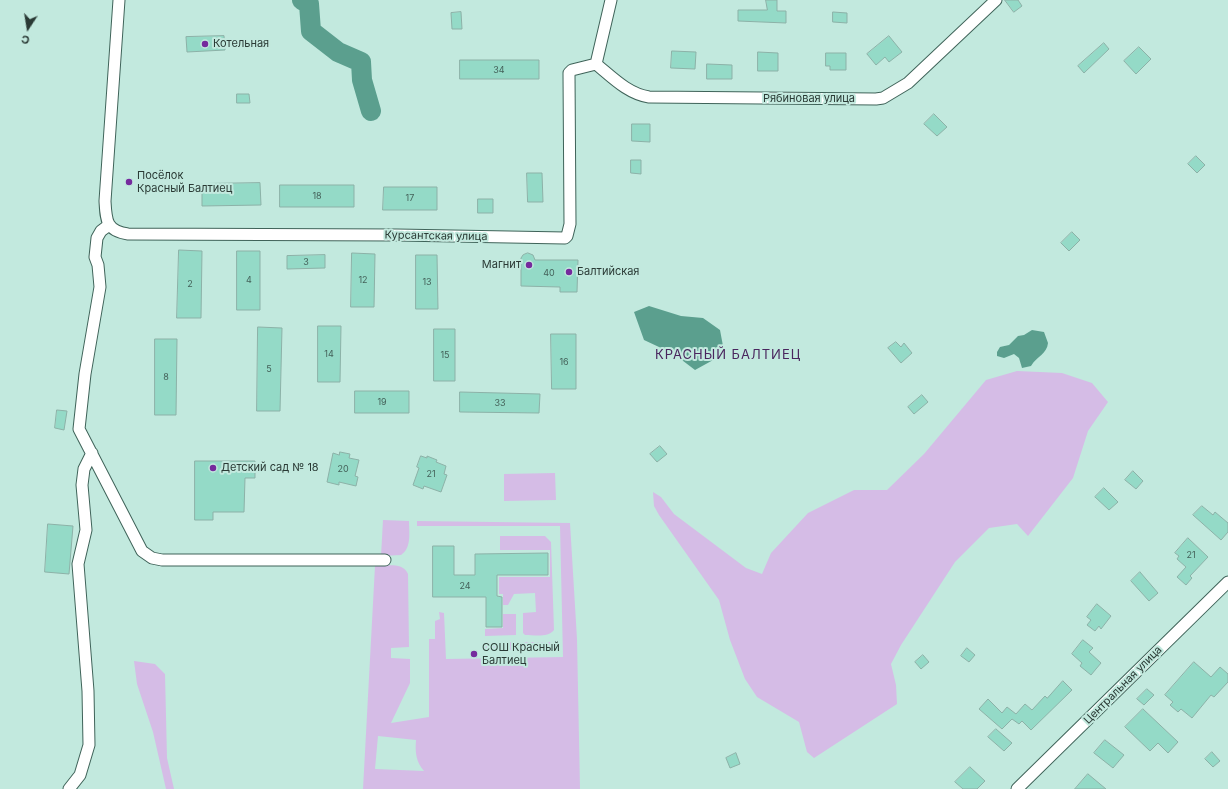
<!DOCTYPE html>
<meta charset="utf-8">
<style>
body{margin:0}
#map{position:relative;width:1228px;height:789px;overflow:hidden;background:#c2e9de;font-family:Inter,sans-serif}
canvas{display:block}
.north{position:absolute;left:8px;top:8px;width:40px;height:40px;-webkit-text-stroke:3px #c2e9de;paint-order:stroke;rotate:192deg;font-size:11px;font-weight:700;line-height:16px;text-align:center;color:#2a3a35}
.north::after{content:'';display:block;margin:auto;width:14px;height:18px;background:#2a3a35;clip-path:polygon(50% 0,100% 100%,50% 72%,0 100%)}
</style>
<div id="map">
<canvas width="1228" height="789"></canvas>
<div class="north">С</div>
</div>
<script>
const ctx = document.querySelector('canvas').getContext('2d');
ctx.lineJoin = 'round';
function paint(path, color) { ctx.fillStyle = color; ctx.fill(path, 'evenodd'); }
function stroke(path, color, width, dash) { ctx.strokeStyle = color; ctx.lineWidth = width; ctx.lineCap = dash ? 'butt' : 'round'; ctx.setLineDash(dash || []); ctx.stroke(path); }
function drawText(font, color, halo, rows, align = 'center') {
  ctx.font = font + ' Inter,sans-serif'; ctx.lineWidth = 4; ctx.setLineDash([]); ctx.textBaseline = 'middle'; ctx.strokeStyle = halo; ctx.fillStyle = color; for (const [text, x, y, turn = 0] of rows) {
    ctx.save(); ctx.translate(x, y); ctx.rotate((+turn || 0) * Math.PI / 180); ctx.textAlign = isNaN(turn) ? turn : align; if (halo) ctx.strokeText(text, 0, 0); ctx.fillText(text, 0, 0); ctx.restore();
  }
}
const green = new Path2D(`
 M1017,371L1062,373L1092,383L1108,402L1088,431L1073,478L1028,536L1017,524L989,528L955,562L901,645L891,664L896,685L897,704L814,758L807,752L799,722L757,697L745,679L730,640L719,600L659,515L654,506L653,492L661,497L674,514L746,568L762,574L771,553L808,513L854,490H887L924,454L986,380Z
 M555,473L556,500L504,501V474Z
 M383,520L409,521C409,532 412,548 401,555L381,556Z
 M417,521L570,523L577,639L580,789H363L375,566C386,566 403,562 408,574L409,647L391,648V658L410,659V683L391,723L429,717V639H435V621L440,619L439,612L444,613L446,659L563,657L560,526H417ZM378,736L416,740C415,752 416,762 424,771L375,769Z
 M500,536H545L551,542L554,630C548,638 534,635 525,635L523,633V613L536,612L535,593L514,594L508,605H503V594H499V577H550V550H500Z
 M503,614H516V635L485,636V629L503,628Z
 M517,642V650L485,651V643Z
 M523,642H551L552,650H524Z
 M134,661L155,664L165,674L167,758L174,789H166L153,732L137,684Z`);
const water = new Path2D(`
 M649,306L681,316L703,318L720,330L723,346L715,359L695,370L674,354L644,340L634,312Z
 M1032,330L1044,332L1048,343C1047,354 1037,356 1031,366L1022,368L1019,358L1014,354L1004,358L997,356V352L1000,347L1009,345L1018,336L1024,335Z`);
const river = new Path2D(`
 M302,0L309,4L311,31L338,52L361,62L362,80L371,111`);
const building = new Path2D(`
 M766,0H777V11H786V23L738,21V10H767Z
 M1005,0H1018L1022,6L1014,12Z
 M461,12L462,29H452L451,13Z
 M833,12L847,13V23L833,22Z
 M224,36L225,50L187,52L186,37Z
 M889,36L902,52L889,62L885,57L876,65L867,54Z
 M1104,43L1109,49L1084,73L1078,66Z
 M1139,47L1151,59L1136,74L1124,61Z
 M672,51L696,52L695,69L671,68Z
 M758,52L778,53V71H758Z
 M826,53H846V70H830V66H826Z
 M460,60H539V79H460Z
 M707,64L732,65V79H707Z
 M237,94H249L250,103H237Z
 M934,114L947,127L937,136L924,124Z
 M632,124H650V142L632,141Z
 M1196,156L1205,165L1197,173L1188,164Z
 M631,160H641V174L631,173Z
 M527,173H542L543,202H528Z
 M260,183L261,205L202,206V184Z
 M280,185H354V207H280Z
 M384,187H437V210H383Z
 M478,199H493V213H478Z
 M1072,232L1080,240L1069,251L1061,243Z
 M179,250L202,251L201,318H177Z
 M237,251H260V310H237Z
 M352,253L375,254L374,307H351Z
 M528,253L533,255L535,260H578L577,292H560V287L521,286V258L523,255Z
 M325,255V268L287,269V256Z
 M416,255H437L438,309H416Z
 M318,326H341L340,382H318Z
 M258,327L282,328L280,411H257Z
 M434,329H455V381H434Z
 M551,334H576V389H552Z
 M155,339H177L176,415H155Z
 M896,342L901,347L904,343L912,353L901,363L888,348Z
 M355,391H409V413H355Z
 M460,392L540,394L539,413L460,412Z
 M922,395L928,402L914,414L908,407Z
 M57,410L67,411L64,430L55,428Z
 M660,446L667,454L657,462L650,454Z
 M340,452L350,454L349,458L359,460L355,476L358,477L356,486L339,482V485L327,482L333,453L339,455Z
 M421,456L427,458V456L437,460L436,462L446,466L444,474L447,475L441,492L424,486L423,489L413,485L419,468L417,467Z
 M195,461H255V478H245L244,512H213V520H195Z
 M1133,471L1143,481L1136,489L1125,480Z
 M1104,488L1118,502L1109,510L1095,497Z
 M1202,506L1213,515L1215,512L1228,523V532L1221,540L1193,515Z
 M48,524L73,526L69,574L45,572Z
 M1188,538L1208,557L1190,576L1192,578L1186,585L1177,577L1186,567L1177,559L1179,556L1175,553Z
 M433,546H454V575H475V554L548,553V575H497V596L502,597V627H486V597H433Z
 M1140,572L1158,593L1149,601L1131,581Z
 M1097,604L1111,616L1101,629L1099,626L1095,631L1087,625L1091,620L1087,617Z
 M1083,640L1093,648L1089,652L1101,663L1091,675L1080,666L1082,663L1072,654Z
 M967,648L975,655L969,662L961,656Z
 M923,655L929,662L921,669L915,662Z
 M1194,662L1211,677L1220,667L1228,674V682L1214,697L1211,695L1192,718L1181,709L1178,712L1170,705L1173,702L1165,695Z
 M1063,681L1072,690L1031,730L1022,721L1019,724L1012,719L1002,729L979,709L988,699L1002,713L1007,707L1016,714L1025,704L1032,710L1045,696L1047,698Z
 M1147,689L1154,695L1144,705L1137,699Z
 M1143,709L1178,742L1168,753L1158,743L1150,751L1125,727Z
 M996,729L1012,743L1004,751L988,737Z
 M1105,740L1124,755L1113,768L1094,753Z
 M1212,752L1220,761L1213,767L1205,759Z
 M736,753L740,764L730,768L726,758Z
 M970,767L985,781L977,789H963L955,782Z
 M1088,774L1106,789H1075Z`);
const minor = new Path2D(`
 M119,0L105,201C106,220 106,231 128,234L397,235L565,238L567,236L570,224L569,73L572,70L596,64
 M596,64C612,77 628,94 649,97L876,99L883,98L908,83L996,0
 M596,64L611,0
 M109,225L101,231L97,238L95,257L98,265L100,287L85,374L79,429L142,551L152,558L162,560H385
 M69,789L80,775L89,745L88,691L78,564L86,530L82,485L84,469L92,453
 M1017,789L1228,582`);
const markers = [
 [205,44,4,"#752a9d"],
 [129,182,4,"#752a9d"],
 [529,265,4,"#752a9d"],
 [569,272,4,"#752a9d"],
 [213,468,4,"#752a9d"],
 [474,654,4,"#752a9d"]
];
const numberNames = [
 ["34",499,70],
 ["18",317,196],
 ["17",410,198],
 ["3",306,262],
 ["40",549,273],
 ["4",249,280],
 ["12",363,280],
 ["13",427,282],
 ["2",190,284],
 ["14",329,354],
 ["15",445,355],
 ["16",564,362],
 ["5",269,369],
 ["8",166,377],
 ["19",382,402],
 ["33",500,403],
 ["20",343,469],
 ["21",431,474],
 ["21",1191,555],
 ["24",465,586]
];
const poiNames = [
 ["Котельная",213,44],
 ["Посёлок",137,176],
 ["Красный Балтиец",137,189],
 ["Магнит",521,265,"right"],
 ["Балтийская",577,272],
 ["Детский сад № 18",221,468],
 ["СОШ Красный",482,648],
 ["Балтиец",482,661]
];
const streetNames = [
 ["Рябиновая улица",809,99],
 ["Курсантская улица",436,236,1],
 ["Центральная улица",1123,685,-45]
];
const quarterNames = [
 ["КРАСНЫЙ БАЛТИЕЦ",728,355]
];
paint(green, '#d5bce6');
paint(water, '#5b9f8e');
stroke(river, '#5b9f8e', 20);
paint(building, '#94dac7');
stroke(building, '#8cb1a7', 1);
stroke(minor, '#3f6359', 13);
stroke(minor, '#fff', 11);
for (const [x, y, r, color] of markers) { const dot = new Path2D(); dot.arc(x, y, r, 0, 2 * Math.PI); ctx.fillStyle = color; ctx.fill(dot); stroke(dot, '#c2e9de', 1.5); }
drawText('9px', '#44625a', null, numberNames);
drawText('11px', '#2a3a35', '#c2e9de', poiNames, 'left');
drawText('11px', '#2a3a35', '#c2e9de', streetNames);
ctx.letterSpacing = '1px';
drawText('13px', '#49265e', '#c2e9de', quarterNames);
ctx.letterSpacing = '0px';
</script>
